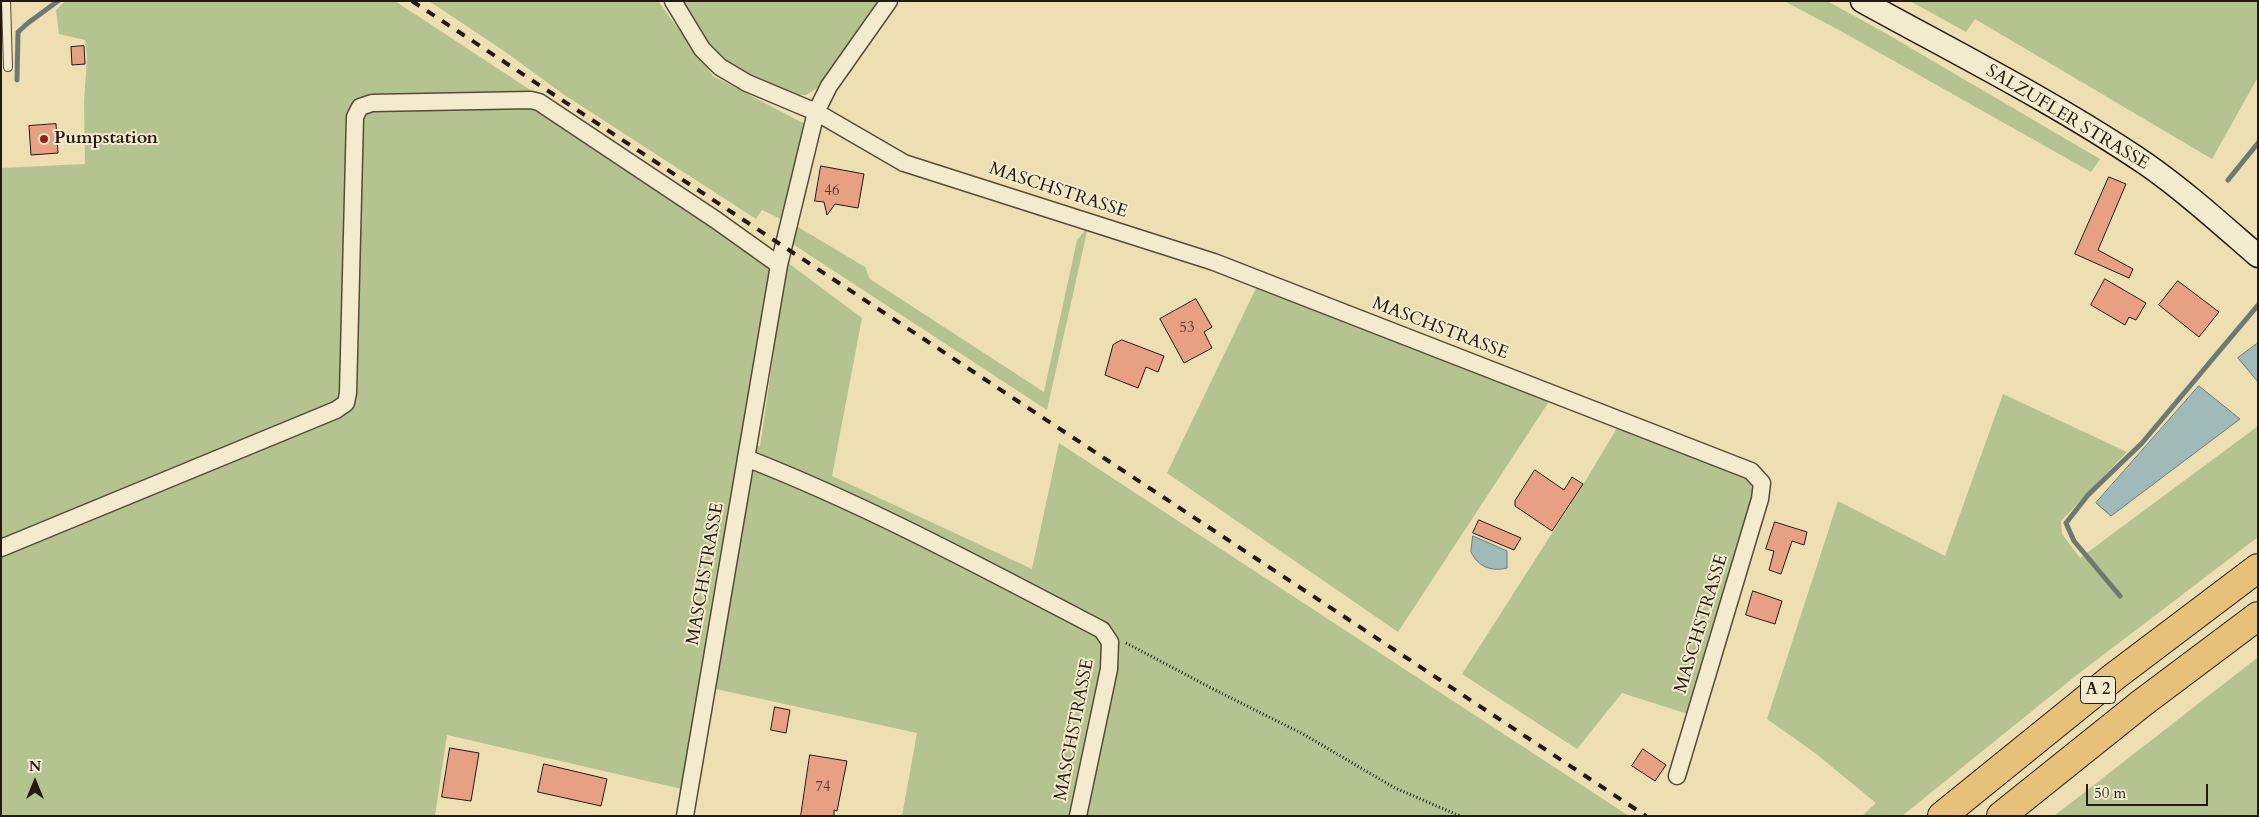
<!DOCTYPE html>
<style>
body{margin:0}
#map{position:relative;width:2259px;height:817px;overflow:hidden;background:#eedfb3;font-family:Cardo,serif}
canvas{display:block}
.frame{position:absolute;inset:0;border:2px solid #231911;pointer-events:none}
.north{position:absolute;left:10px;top:757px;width:50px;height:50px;-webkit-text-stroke:4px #f4eace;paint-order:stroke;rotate:0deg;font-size:14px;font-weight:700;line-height:20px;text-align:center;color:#231911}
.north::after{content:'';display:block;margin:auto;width:18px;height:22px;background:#231911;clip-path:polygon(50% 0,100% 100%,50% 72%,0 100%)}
.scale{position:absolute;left:2086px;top:784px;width:122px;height:22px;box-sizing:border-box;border:2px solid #231911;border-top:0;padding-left:6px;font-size:15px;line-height:18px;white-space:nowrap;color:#231911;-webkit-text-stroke:4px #f4eace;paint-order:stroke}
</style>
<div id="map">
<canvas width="2259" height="817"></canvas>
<div class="frame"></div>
<div class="north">N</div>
<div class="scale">50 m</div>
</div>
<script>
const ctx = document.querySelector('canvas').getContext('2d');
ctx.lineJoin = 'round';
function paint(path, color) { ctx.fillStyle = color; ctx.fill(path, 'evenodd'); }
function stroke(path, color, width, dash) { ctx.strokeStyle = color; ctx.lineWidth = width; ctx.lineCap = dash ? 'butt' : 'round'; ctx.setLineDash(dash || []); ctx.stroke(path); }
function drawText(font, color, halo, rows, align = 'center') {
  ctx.font = font + ' Cardo,serif'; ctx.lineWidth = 4; ctx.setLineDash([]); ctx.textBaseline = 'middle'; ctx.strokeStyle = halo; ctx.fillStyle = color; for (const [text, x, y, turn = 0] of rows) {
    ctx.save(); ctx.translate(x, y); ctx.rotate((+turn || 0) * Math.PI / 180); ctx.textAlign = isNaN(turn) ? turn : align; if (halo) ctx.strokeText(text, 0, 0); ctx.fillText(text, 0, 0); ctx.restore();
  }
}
const green = new Path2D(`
 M65,1H395L775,251L742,446H760L787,262L862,318L832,476L1032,569L1059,443L1629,816H902L917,733L716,689L695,792L447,735L435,816H1V168L85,164L84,102L87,58L85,40L59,34L56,10Z
 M429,1H658L713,76L805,124L785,221L762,210L756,219L563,94L504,51Z
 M678,1H879L822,85L806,95H784L741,73L710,50Z
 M1784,1H1827L1880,30L2100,159L2091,172L1839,30Z
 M1910,1H2258V77L2212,159L1975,19L1966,32Z
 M798,227L865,267L870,279L1044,392L1077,240L1088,227L1047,410L791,243Z
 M1258,284L1550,400L1398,632L1167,473Z
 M2003,394L2127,452L2061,521L2062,534L2080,558L2258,426V537L2073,678L1902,816H1862L1876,803L1815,753L1767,719L1838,501L1945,556Z
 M1617,428L1743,474L1751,484L1754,498L1691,715L1622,693L1577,749L1462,674L1586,480Z
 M2258,657V816H2054L2257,658Z`);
const water = new Path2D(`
 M2258,343V382L2238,358Z
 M2199,386L2240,419L2111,516L2096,503Z
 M1473,536L1507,551V568C1492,572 1478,567 1471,552Z`);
const stream = new Path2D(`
 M17,80L18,32L28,23L58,1
 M2228,180L2258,143
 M2120,596L2074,541L2066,523L2088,495L2142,443L2258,305`);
const building = new Path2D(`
 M84,46L85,64L72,65L71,47Z
 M56,124L58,153L31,155L29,126Z
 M821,166L864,174L858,208L835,204L827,215L824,202L815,201Z
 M2109,177L2126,184L2098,250L2133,269L2129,278L2075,254Z
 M2105,279L2146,303L2136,320L2129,317L2125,325L2091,305Z
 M2178,281L2219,312L2199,337L2159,305Z
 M1196,299L1212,327L1204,332L1212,348L1184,363L1160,319Z
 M1122,340L1164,356L1158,372L1146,367L1138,388L1105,375L1113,345Z
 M1535,470L1564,490L1572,477L1583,484L1552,531L1515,506V501Z
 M1479,520L1521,538L1514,550L1473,533Z
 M1775,522L1807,532L1804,545L1792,541L1781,574L1769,570L1774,551L1766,549Z
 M1753,591L1782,601L1775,624L1746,615Z
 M775,707L790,710L786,733L771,730Z
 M450,748L479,753L471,801L442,797Z
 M1643,749L1666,765L1655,781L1632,766Z
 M810,755L847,761L837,811L834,810V816H801Z
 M544,764L607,779L601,806L538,792Z`);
const path = new Path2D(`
 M1126,643L1215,690L1303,734L1395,788L1460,816`);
const service = new Path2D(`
 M6,1L8,67`);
const minor = new Path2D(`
 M673,1L702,49L720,67L747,83L816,112L904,163L1214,262L1751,471L1762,483L1760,499L1677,776
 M746,458C869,506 985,569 1102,630L1110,642L1109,669L1078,816
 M1,548L336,410L346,403L348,393L355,117L360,107L372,103L531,100L539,102L716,220L779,265
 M685,816L779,265L816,112L829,86L889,1`);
const secondary = new Path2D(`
 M1862,1C1958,54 2056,103 2146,164C2186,192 2221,224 2258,256`);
const motorway = new Path2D(`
 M1942,816L2115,676L2258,568
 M2001,816L2142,703L2258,616`);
const rail = new Path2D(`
 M412,1L1646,816`);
const markers = [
 [44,139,5,"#8f2418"]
];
const numberNames = [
 ["46",832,192],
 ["53",1187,329],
 ["74",823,788]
];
const shields = [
 [2098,690,35]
];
const shieldNames = [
 ["A 2",2098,690]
];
const streetNames = [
 ["SALZUFLER STRASSE",2067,118,31],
 ["MASCHSTRASSE",1058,191,18],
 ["MASCHSTRASSE",1440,329,21],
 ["MASCHSTRASSE",706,574,-80],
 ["MASCHSTRASSE",1702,624,-73],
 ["MASCHSTRASSE",1075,730,-79]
];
const poiNames = [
 ["Pumpstation",54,139]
];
paint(green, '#b4c390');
paint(water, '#a0b9b9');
stroke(water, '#6e7976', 1);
stroke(stream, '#6e7976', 5);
paint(building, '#e7a083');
stroke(building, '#231911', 1);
stroke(service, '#564a3a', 10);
stroke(minor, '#564a3a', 19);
stroke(secondary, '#231911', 25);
stroke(motorway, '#231911', 30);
stroke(path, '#231911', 3, [1, 2.5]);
stroke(service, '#f4eace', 8);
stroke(minor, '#f4eace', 16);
stroke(secondary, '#f4eace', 22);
stroke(motorway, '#e7c07a', 28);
stroke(rail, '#231911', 4, [9, 9]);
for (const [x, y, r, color] of markers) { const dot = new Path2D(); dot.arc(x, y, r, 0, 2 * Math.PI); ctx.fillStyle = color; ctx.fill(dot); stroke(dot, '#f4eace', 2); }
drawText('15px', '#543b2e', null, numberNames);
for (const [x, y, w] of shields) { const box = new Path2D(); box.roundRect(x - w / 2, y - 13.5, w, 27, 4); ctx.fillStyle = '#f4eace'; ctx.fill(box); stroke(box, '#231911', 1); }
drawText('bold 16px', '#231911', null, shieldNames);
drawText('18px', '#231911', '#f4eace', streetNames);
drawText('bold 18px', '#231911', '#f4eace', poiNames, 'left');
</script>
